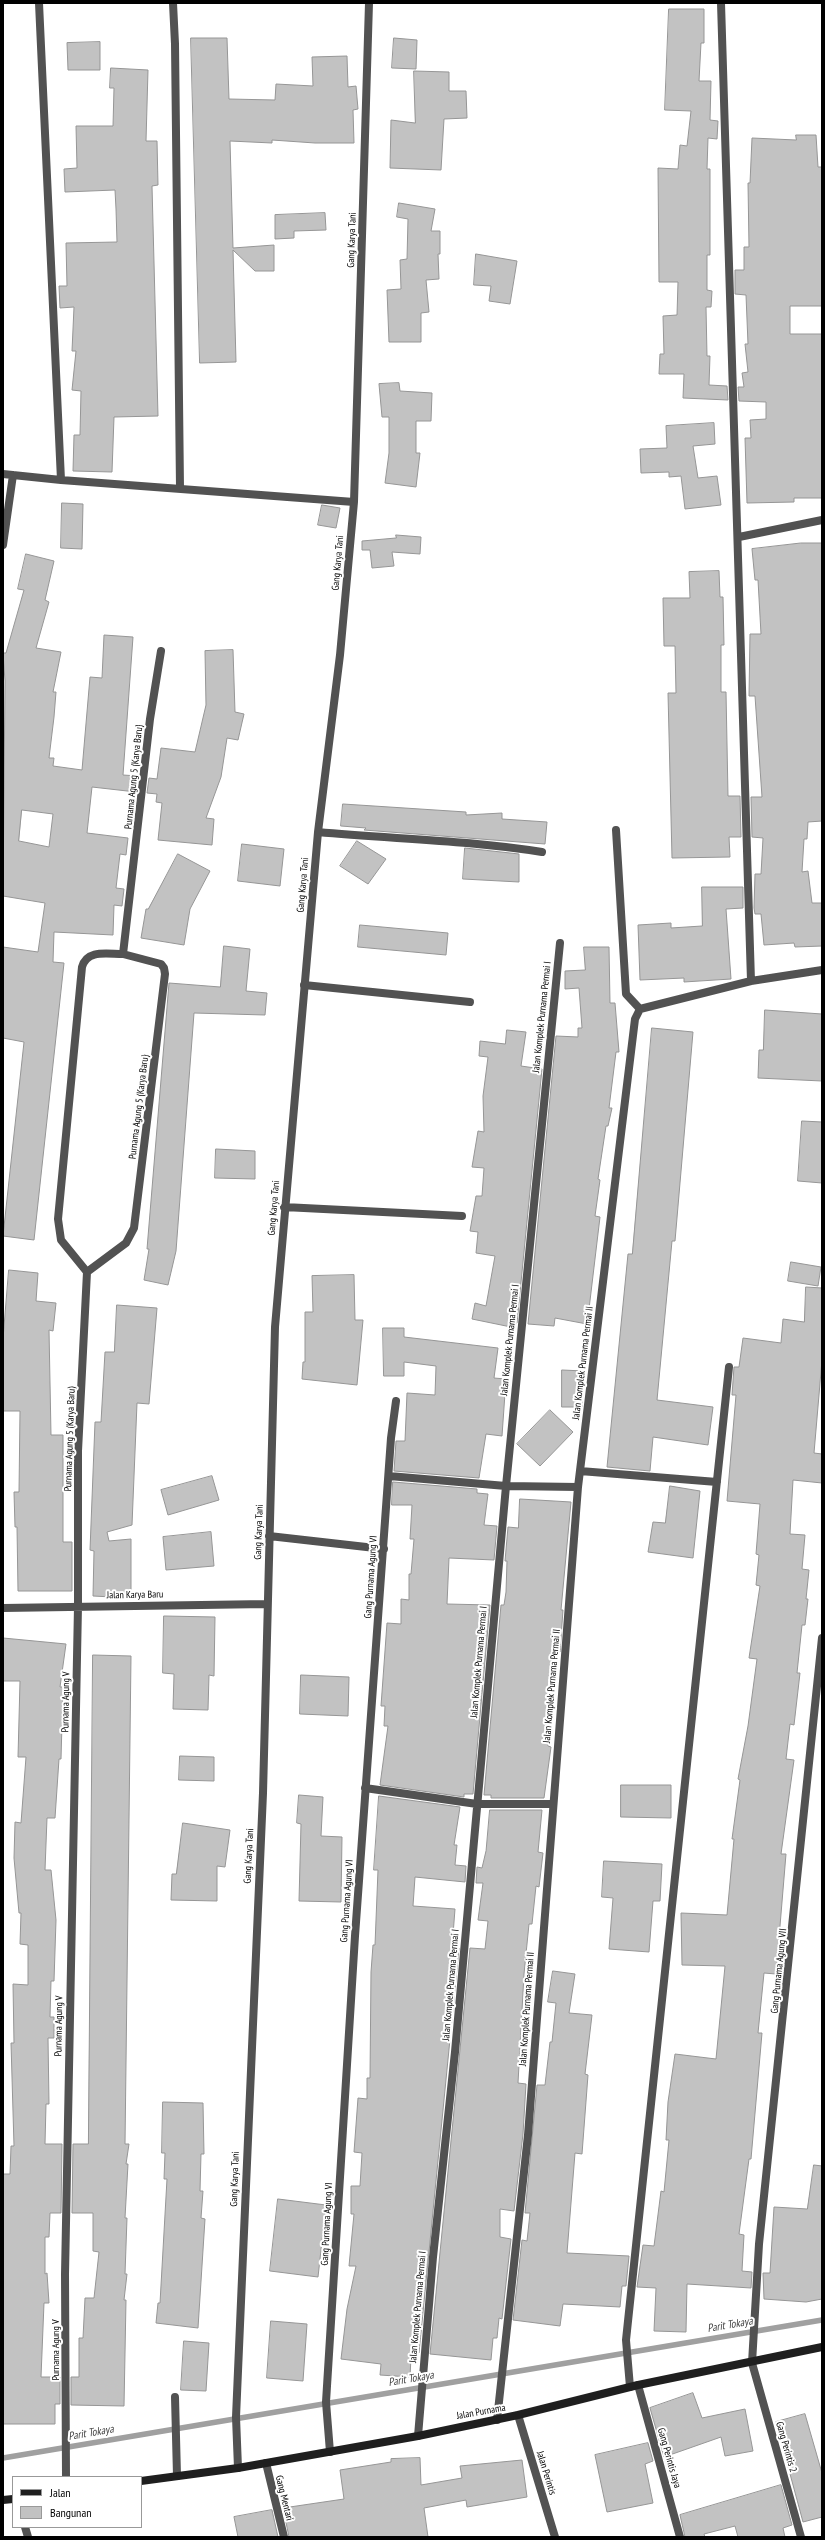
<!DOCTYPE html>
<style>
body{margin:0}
#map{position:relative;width:825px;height:2540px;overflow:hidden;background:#fff;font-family:"PT Sans Narrow",sans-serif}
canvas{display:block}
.frame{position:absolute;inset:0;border:4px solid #000;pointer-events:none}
.legend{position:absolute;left:12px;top:2476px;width:130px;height:52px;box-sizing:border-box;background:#fff;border:1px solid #999;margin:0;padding:5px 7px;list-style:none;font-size:12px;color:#000}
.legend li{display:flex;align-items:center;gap:8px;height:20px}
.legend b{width:20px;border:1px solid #999}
</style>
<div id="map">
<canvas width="825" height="2540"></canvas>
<div class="frame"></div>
<ul class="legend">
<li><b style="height:5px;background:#1f1f1f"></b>Jalan</li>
<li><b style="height:11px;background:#c2c2c2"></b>Bangunan</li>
</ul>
</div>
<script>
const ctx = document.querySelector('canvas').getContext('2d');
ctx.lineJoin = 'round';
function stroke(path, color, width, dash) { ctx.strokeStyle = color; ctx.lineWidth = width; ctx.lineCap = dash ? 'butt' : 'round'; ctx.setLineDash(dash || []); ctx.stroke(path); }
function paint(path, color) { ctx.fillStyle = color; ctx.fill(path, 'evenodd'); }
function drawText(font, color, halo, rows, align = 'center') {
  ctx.font = font + ' "PT Sans Narrow",sans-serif'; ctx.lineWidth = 4; ctx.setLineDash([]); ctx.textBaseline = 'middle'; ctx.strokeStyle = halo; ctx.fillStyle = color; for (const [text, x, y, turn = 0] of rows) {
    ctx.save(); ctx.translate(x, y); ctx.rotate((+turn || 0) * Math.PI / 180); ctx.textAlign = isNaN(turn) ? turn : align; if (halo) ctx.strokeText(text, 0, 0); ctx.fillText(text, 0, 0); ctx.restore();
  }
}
const stream = new Path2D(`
 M3,2458L822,2320`);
const building = new Path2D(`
 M669,9H704V43H701L699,81H711L710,120L718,121L717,139L708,138L707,169H710V255H707V290L712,291L711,307H706L707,356H710L709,385L727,386L728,400L683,398L684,374H659L660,354H664L663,316L677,315L678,282H659L658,168L678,169L680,145L687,146L691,111L665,110Z
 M191,38H227L229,99L275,100L276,84L313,86L312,57L347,56L348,87L356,86L358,109L353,110L354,143H315L272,140V143L230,141L233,248L274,245V271H255L233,250L236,362L200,363Z
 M394,38L417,40L416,69L392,68Z
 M100,42V70H68L67,43Z
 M111,68L148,70L146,141H157L158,185L152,186L158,416L114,417L112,472L73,471L74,435H80L81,391L72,390L76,351H72L74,307L60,308L59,286H67L66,243L117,242L116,209L115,190L65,192L64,169L77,168L76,126H113L114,88H110Z
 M414,71L449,72V91H466L467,118L444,119L441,170L390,168L391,120L415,123Z
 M796,135H816L818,167H822V306H790V334H822V498H794V502L747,503L745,438H751L750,420L766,419V402L739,401L738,387H744L742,373L748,372L745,344H748L746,295L735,294V270H744V247H749L748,183H750L752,138L796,140Z
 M399,203L435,209L431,231H440V254H438L439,279L426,280L429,312L421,313V342H389L387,290L401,289L400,260L407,259L408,219L397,217Z
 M325,213L326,230L294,231V238L275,239V215Z
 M476,254L517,261L510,304L489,301L491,286L474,285Z
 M399,383L400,391L432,393L431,421H416V453H420L416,487L385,483L389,453V417H382L379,384Z
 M714,423L715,444L693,446L698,478L717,476L721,505L685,509L681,476L669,477V472L641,473L640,449L667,448L666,426Z
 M62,503L83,504L82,549L61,548Z
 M322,505L340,508L336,528L318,525Z
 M396,535L421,537L420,554L392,552L394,566L372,568L370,550H362V541L396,538Z
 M801,543H822V821L808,822L807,839H804L802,872L808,871L812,903H822V946L795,947L794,943L764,945L761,914H755L754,908L755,874H761L763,838L752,837L751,797H762L755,696H749L750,634H761L758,580H755L752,549Z
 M26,554L54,561L45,600L49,602L36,648L61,652L53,692H56L54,717L49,758H54L53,766L82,770L90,677L102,678L104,635L133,637L123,775L138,776L136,792L92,787L87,833L128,838L126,855L120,854L116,888L124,889L122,906L114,905L113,935L54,932L53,962L64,963L34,1240L3,1236L24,1042L3,1038V947L38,952L45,903L3,896L5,681L3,653H6L24,590L18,589ZM22,810L53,814L49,847L19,841Z
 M719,571L720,597H723L724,645H721V692H726L728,796H740L741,837H729L730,857L672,858L668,693H676L675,646H664L663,598H690L689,572Z
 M233,650L235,712L244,714L238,740L227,738L221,777L206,818L214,819L212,845L158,840L162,803L156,802L157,794L147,793L149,778L157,779L161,748L195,752L206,705L205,651Z
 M343,804L466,812V815L502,813V819L547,822L545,844L364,830L366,828L341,826Z
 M357,841L386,859L368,884L340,866Z
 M242,844L284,849L280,886L238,881Z
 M465,848L519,854V882L463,879Z
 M178,854L210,871L190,909L184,945L141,938L146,909H148Z
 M702,887H743V908L726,909L731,979L684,982V978L640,980L638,925L671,923V928L702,926Z
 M360,925L448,933L446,955L358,947Z
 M224,946L250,949L246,991L267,993L265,1015L194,1013L176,1251L168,1285L144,1280L149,1249H147L169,983L220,987Z
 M584,947H609L610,1003H615L619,1052H616L609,1108H612L608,1126H606L598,1179L600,1180L595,1216L600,1217L589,1309L587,1324L555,1318L554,1326L528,1324L556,1036L578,1037V1028H582L579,988L565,989V971L585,970Z
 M765,1010L822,1014V1081L758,1078L759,1050H763Z
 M652,1028L693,1032L675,1241H672L657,1400L713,1407L708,1445L653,1437L650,1471L607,1467L628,1254H632Z
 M507,1030L526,1032L521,1066L542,1069L517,1323L514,1322L513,1327H511L472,1319L475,1303L486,1306L495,1256L476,1253L478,1232L470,1231L476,1196H482L484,1168L472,1167L478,1131L484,1132L483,1096L488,1057L479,1056L480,1041L505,1044Z
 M802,1121L822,1122V1183L798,1181Z
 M216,1149L255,1151V1179L215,1178Z
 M791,1262L821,1267L818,1286L788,1281Z
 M9,1270L38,1273L36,1301L56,1303L53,1331L49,1330L51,1435H63V1542H72V1591H18L17,1527H15L14,1492H19L20,1411H3V1339Z
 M354,1275L355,1320H363L357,1385L302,1379L303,1362H305V1312H313L312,1276Z
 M806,1287L822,1288V1360L814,1453L822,1454V1483L793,1480L790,1534L805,1535L802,1569L809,1570L806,1599H808L805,1625H802L797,1673H800L794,1725L790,1724L786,1759L794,1760L781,1854H786L776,1974L764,1973L758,2033H762L751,2159H749L739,2234L744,2235L742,2271L752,2272L751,2288L687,2284L686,2332L654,2331L656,2288L637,2287L643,2245L654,2246L661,2191L664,2192L669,2140H666L668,2102L675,2054L716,2059L725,1966L682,1965L681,1913L727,1915L734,1839H732L740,1780L738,1779L748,1726L757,1659L749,1658L760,1586L756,1585L759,1555L756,1554L760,1504L727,1501L736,1395H732L734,1367H739L743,1338L781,1343L783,1319L804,1322Z
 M117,1305L157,1308L149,1404L137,1403L132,1525L107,1532L109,1541L131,1539V1598L93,1596L94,1551L90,1550L95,1422H101L105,1352H114Z
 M383,1328H404V1337L498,1348L494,1378L506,1379L502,1436L486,1434L479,1478L394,1471L396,1441H405L407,1393L435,1395L436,1366L404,1362V1376H384Z
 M562,1370L584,1371L582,1407H562Z
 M550,1410L573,1432L540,1466L517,1444Z
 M212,1476L219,1500L168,1515L161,1490Z
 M393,1482L477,1489V1493L488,1494L484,1525L497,1526L494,1560L449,1558L447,1604L490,1605L473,1794H464V1797L380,1785L388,1726H384L385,1706H381L387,1623L401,1624V1599L409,1600V1574H411L414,1539H410L412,1505H392Z
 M670,1486L700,1491L693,1558L648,1552L653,1522L665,1523Z
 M520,1499L571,1502L561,1610H563L560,1652L558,1651L553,1681L548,1746L551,1747L544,1798H491V1795H484L501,1605H504L506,1592L507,1561H505L508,1527L518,1528Z
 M211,1532L214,1566L166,1570L163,1537Z
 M164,1616L215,1617L214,1676L209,1675L208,1710L173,1709L174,1674L163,1673Z
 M3,1638L66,1644L60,1687H63L61,1759H59L55,1818H47L45,1870H51L56,1920L54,1981H51L50,2017H54V2038H48L49,2104H46L45,2144H62L61,2213H50L49,2237H45V2274L47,2273L49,2303H44L41,2377H60V2404H55V2424H3V2174H10L11,2146H14L11,2043H14L13,1984L28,1985V1945L20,1944L21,1913H19L14,1858L15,1822L21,1823L26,1757H18L20,1681H3Z
 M93,1655L131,1656L125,2144H129L126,2164H128L125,2218H127L125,2274H127L124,2300H126L124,2406L71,2405V2377H79V2338H83L85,2298H94L99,2252L93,2251V2213H72L73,2144H88Z
 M301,1675L349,1677L348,1716L300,1714Z
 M180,1756L214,1757V1781L179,1780Z
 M621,1785H671V1818L621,1817Z
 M299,1795L323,1797L321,1836L342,1837L341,1902L299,1901L301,1824L297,1823Z
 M379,1796L460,1807L454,1845H457L455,1865L466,1866L465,1882L415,1877L413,1906L455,1909L452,1948H459L419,2353L417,2352V2358L411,2357L410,2377L380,2375L381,2364L341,2359L347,2309L356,2266H349L354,2214H351V2186H360L362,2153L354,2152L358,2098L367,2099V2078H370L371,1972L373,1945H375L378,1870H374Z
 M490,1810H542L538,1852L543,1853L539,1887L536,1886L532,1924H529L524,1974L518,2083L526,2084L523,2134L514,2211L500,2209V2237L511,2239L502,2319L499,2318L497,2338H493L491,2360L430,2354L470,1948L485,1949L488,1921L478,1920L483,1883H476L477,1867L482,1868L486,1851Z
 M183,1823L230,1830L225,1867L217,1866V1901L171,1900L172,1874H176Z
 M604,1861L662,1864L660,1901H653L649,1952L609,1949L613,1898L602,1897Z
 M553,1971L575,1974L569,2013L592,2015L585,2074L588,2075L582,2154L575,2153L567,2253L629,2256L626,2286H622L620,2307L563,2304L560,2326L513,2320L522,2240L527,2241L530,2213H525L537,2085H545L550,2042H552L556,2003L548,2002Z
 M163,2102L203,2103L204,2154H201L200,2191H203L201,2218L205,2219L198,2328L156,2323L158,2303H160L167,2179H164L165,2153H162Z
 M814,2165L822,2166V2299L806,2302L764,2299L763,2273H770L774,2207L807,2209Z
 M278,2199L326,2205L318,2277L270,2271Z
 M271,2321L307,2324L303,2381L267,2378Z
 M184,2341L209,2343L206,2391L181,2390Z
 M693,2393L702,2418L745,2409L753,2451L725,2456L721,2437L664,2457L650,2408Z
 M805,2414L822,2473V2517L803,2522L776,2422Z
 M648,2443L653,2461L645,2464L653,2503L607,2512L595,2455Z
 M420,2458L421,2485L462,2478L460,2466L522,2460L527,2497L467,2507L466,2500L424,2508L428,2537H289L283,2508L344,2499L340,2470L391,2462V2459Z
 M781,2485L792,2525L783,2528L785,2537H738L735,2526L704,2534L705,2537H685L680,2515Z
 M272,2510L278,2537H238L234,2517Z`);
const lane = new Path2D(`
 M304,985L470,1002
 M175,2397L177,2476`);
const street = new Path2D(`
 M39,3L61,480
 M173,3L175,44L180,488
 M721,3L751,981
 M3,474L61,480L354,502
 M739,537L822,520
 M3,545L13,475
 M616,830L626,994L640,1009
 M318,832C393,839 468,840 542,852
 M640,1009L751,981L822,970
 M284,1207L462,1216
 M87,1272L126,1243L134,1228L165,974L164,968L161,964L123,954
 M580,1471L717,1482
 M389,1476L506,1486L578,1487
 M269,1536L384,1549
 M3,1608L267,1604
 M365,1788L477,1804H552
 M638,2385L680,2537
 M630,2387L626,2340L729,1367
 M518,2415L555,2537
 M497,2420L528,2135L578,1487L635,1019L640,1009
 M418,2436L433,2257L455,2052L506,1486L560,943
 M330,2452L326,2402L355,1936L391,1438L396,1401
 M266,2463L284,2537
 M238,2468L236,2417L263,1793L275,1327L318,832L340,655L354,502L369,3
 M66,2477L65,2274L78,1606V1451L87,1272L61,1240L58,1219L82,967C87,949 107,954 123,954L150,719L161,651
 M25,2527L28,2537
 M801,2537L752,2363L759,2244L822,1638`);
const secondary = new Path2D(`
 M141,2481L238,2468L418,2436L518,2415L638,2385L822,2347
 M3,2500L13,2499`);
const streetNames = [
 ["Gang Karya Tani",352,240,-88],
 ["Gang Karya Tani",338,563,-85],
 ["Purnama Agung 5 (Karya Baru)",134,777,-84],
 ["Gang Karya Tani",303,885,-85],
 ["Jalan Komplek Purnama Permai I",542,1017,-84],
 ["Purnama Agung 5 (Karya Baru)",139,1107,-83],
 ["Gang Karya Tani",274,1208,-85],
 ["Jalan Komplek Purnama Permai I",510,1340,-84],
 ["Jalan Komplek Purnama Permai II",583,1363,-83],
 ["Purnama Agung 5 (Karya Baru)",70,1439,-88],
 ["Gang Karya Tani",259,1532,-88],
 ["Gang Purnama Agung VI",371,1577,-86],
 ["Jalan Karya Baru",135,1595,-1],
 ["Jalan Komplek Purnama Permai I",479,1662,-85],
 ["Jalan Komplek Purnama Permai II",552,1686,-85],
 ["Purnama Agung V",66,1702,-89],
 ["Gang Karya Tani",249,1856,-87],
 ["Gang Purnama Agung VI",347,1901,-86],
 ["Gang Purnama Agung VII",779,1971,-84],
 ["Jalan Komplek Purnama Permai I",451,1985,-85],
 ["Jalan Komplek Purnama Permai II",527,2009,-86],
 ["Purnama Agung V",59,2026,-89],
 ["Gang Karya Tani",235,2179,-88],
 ["Gang Purnama Agung VI",327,2224,-87],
 ["Jalan Komplek Purnama Permai I",418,2307,-85],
 ["Purnama Agung V",56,2350,-90],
 ["Jalan Purnama",481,2412,-10],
 ["Gang Perintis 2",786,2447,74],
 ["Gang Perintis Jaya",669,2458,74],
 ["Jalan Perintis",546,2473,73],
 ["Gang Mentari",284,2498,76]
];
const waterNames = [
 ["Parit Tokaya",730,2325,-10],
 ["Parit Tokaya",411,2379,-10],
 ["Parit Tokaya",91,2433,-10]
];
stroke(stream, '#a0a0a0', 5.5);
paint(building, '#c2c2c2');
stroke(building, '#969696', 1);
stroke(lane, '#525252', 8);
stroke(street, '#525252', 8);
stroke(secondary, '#1f1f1f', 8);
drawText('10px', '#000', '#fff', streetNames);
drawText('italic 11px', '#414141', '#fff', waterNames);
</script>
